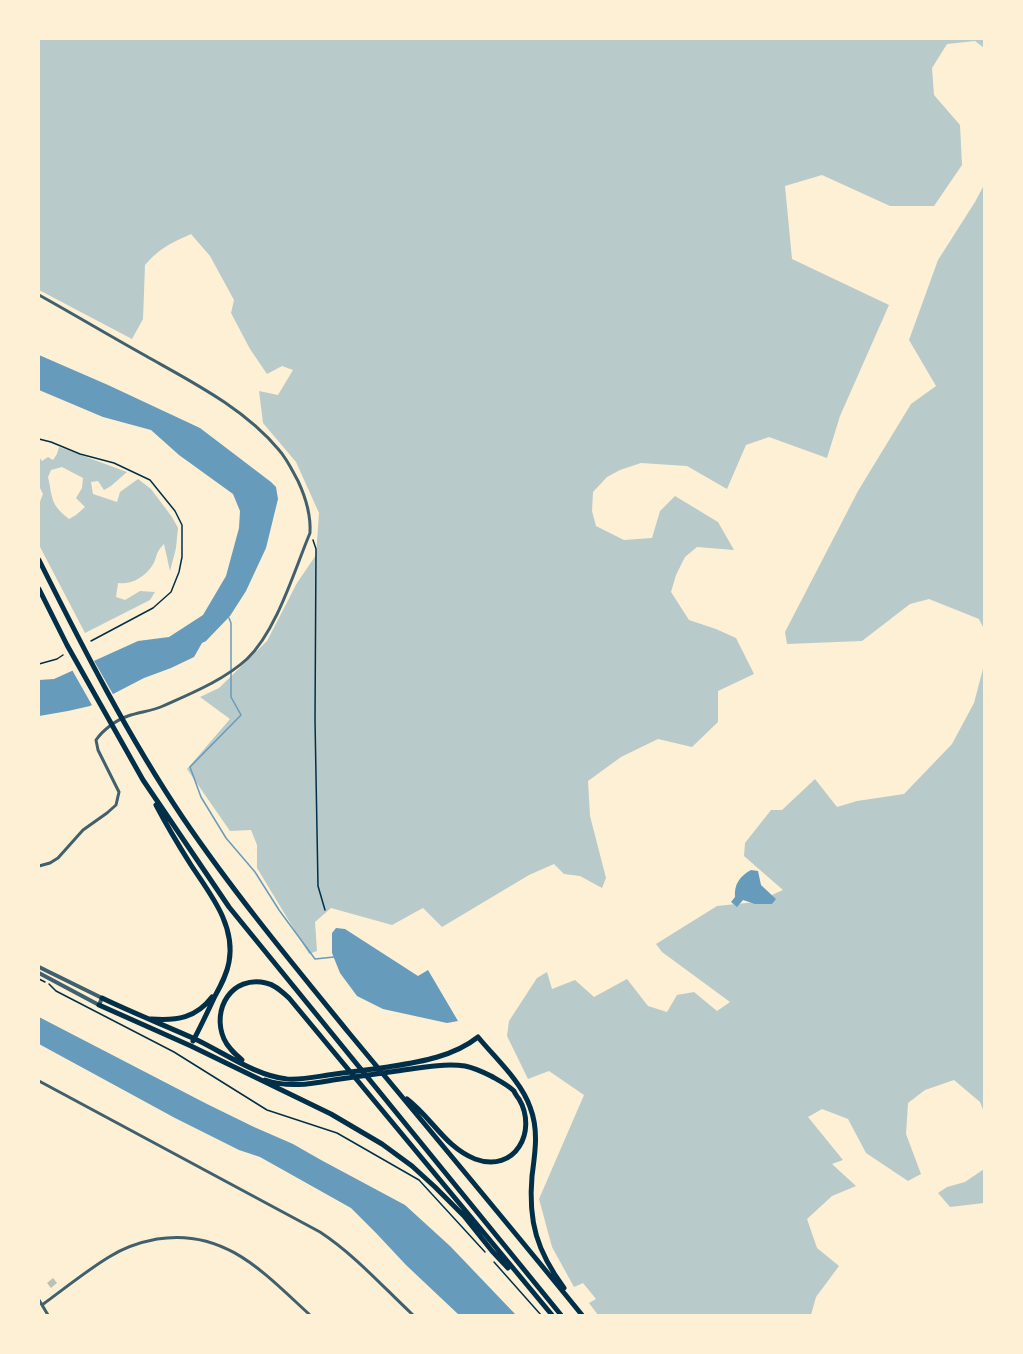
<!DOCTYPE html>
<style>
body{margin:0}
#map{position:relative;width:1023px;height:1354px;overflow:hidden;background:#fdf0d5;font-family:"Fira Sans Condensed",sans-serif}
canvas{display:block}
.frame{position:absolute;inset:0;border:40px solid #fdf0d5;pointer-events:none}
</style>
<div id="map">
<canvas width="1023" height="1354"></canvas>
<div class="frame"></div>
</div>
<script>
const ctx = document.querySelector('canvas').getContext('2d');
ctx.lineJoin = 'round';
function paint(path, color) { ctx.fillStyle = color; ctx.fill(path, 'evenodd'); }
function stroke(path, color, width, dash) { ctx.strokeStyle = color; ctx.lineWidth = width; ctx.lineCap = dash ? 'butt' : 'round'; ctx.setLineDash(dash || []); ctx.stroke(path); }
const green = new Path2D(`
 M39,39H984V48L975,41L947,44L932,68L934,95L960,125L962,165L934,206H890L822,175L785,186L792,259L889,305L840,416L827,458L769,437L746,445L727,489L687,466L641,463L620,470L607,477L593,492L592,511L596,526L624,540L652,538L660,511L675,496L718,522L734,550L697,547L685,557L676,575L671,592L689,620L716,629L736,638L754,674L718,691V722L692,747L658,739L621,757L588,781L590,816L606,878L602,888L580,876L564,874L554,864L529,875L442,927L423,908L392,925L331,908L315,922L317,951L309,954L257,868V845L251,830L230,831L187,769L230,719L200,697L219,688L267,641L297,583L316,555L319,513L296,462L263,423L259,391L278,395L293,370L282,366L267,374L250,349L231,313L234,300L210,256L191,234C171,243 160,248 145,265L143,319L132,339L39,290Z
 M984,185V629L979,619L929,599L910,604L862,641L787,644L785,632L858,491L911,404L936,386L909,340L938,260L975,202Z
 M59,447L127,472L111,486L104,490L98,481L91,482L93,494L117,502L120,492L138,479L151,489L172,517L178,528L176,548L170,571L164,544C154,554 158,557 152,566C145,577 131,585 118,583L116,597L125,600L140,591L155,592L150,600L85,633L39,545V504L43,494L39,486V457L42,461L48,457L53,460L57,454ZM62,467L83,478L82,488L76,498L85,507L76,515L69,519C50,504 53,499 48,477L51,470Z
 M984,665V1112L980,1102L954,1080L925,1090L908,1103L906,1134L921,1174L908,1181L866,1153L848,1119L822,1109L808,1117L843,1160L832,1164L856,1186L832,1196L807,1219L817,1248L839,1266L816,1297L811,1315H598L589,1303L596,1299L583,1283L574,1287L552,1247L539,1199L584,1095L549,1071L528,1079L507,1036L509,1021L537,978L547,972L552,989L575,980L594,997L627,979L648,1006L667,1012L677,995L694,992L717,1011L730,1002L662,952L656,944L717,906L756,902L783,890L744,856L745,843L771,810H782L815,779L837,807L857,801L904,794L952,744L974,703Z
 M984,1169V1203L950,1207L938,1193L947,1187L965,1182Z`);
const water = new Path2D(`
 M39,355L108,385L200,428L271,482L276,487L278,499L266,548L246,591L230,616L206,641L202,643L194,657L171,668L144,678L90,706L68,711L39,716V680L54,679L138,641L169,637L203,615L226,576L239,528L240,511L233,494L179,455L151,430L103,417L39,390Z
 M751,870L758,871L761,885L776,899L772,904H755L743,900L737,907L731,902L735,897C734,884 740,876 751,870Z
 M336,928L345,929L418,976L428,970L458,1021L447,1023L383,1009L357,996L340,973L332,953V933Z
 M39,1017L207,1104L254,1127L293,1144L321,1160L405,1205L450,1246L516,1315H459L406,1265L376,1233L351,1208L260,1157L239,1150L175,1118L39,1044Z`);
const pier = new Path2D(`
 M93,659L114,696L93,707L71,668Z`);
const stream = new Path2D(`
 M229,618L231,623V697L241,715L190,767L201,797L226,838L255,872L279,910L315,959L334,957`);
const building = new Path2D(`
 M53,1278L57,1283L51,1288L47,1283Z`);
const path = new Path2D(`
 M39,439L51,442L80,454L114,463L150,480L175,511L182,525V557L179,572L171,592L153,608L91,641
 M313,540L316,549L315,720L318,886L325,910
 M39,634V638
 M39,664L57,659L63,655
 M39,979L45,982
 M49,984L56,991L174,1052L267,1110L337,1133L419,1180L485,1252
 M494,1262L541,1315`);
const minor = new Path2D(`
 M39,295C75,315 110,336 146,356C192,382 244,408 279,450C287,459 292,470 298,481C306,498 311,514 310,533C294,571 277,630 247,659C224,680 192,693 163,706C152,711 140,712 128,716C116,720 103,730 96,740L98,750L119,792L116,805L107,813L83,830L58,858L50,863L39,866
 M39,1081L320,1232C355,1255 383,1287 413,1315
 M39,1300L48,1315
 M42,1305C64,1289 86,1271 109,1257C123,1248 141,1242 157,1239C225,1228 264,1273 310,1315`);
const tertiary = new Path2D(`
 M39,967L102,998L99,1005L39,973`);
const motorway = new Path2D(`
 M39,560C83,648 128,736 183,818C234,893 292,963 349,1033C427,1127 505,1220 582,1315
 M39,589L67,645L143,780L229,907L561,1315
 M156,805C167,826 179,846 191,865C210,894 236,925 229,962C227,974 221,985 215,996C208,1011 201,1026 193,1041
 M102,998C133,1013 164,1025 195,1039C223,1052 256,1076 287,1079C301,1080 315,1077 328,1075C348,1072 368,1070 388,1067C419,1062 453,1057 478,1037C496,1059 521,1081 530,1107C539,1130 535,1153 532,1176C528,1222 537,1251 564,1288
 M99,1005L191,1046L331,1114L382,1144L412,1166L435,1187L464,1216L492,1251L508,1268
 M151,1019C177,1021 196,1018 212,997
 M242,1060C235,1054 228,1048 224,1039C211,1009 232,975 266,983C276,985 282,992 289,998L552,1315
 M265,1080C288,1088 310,1084 333,1080C354,1077 376,1074 397,1071C419,1068 443,1063 465,1066C475,1068 483,1072 491,1076C498,1080 508,1085 514,1091C514,1092 518,1098 519,1099C538,1131 515,1174 475,1159C445,1147 432,1118 407,1099`);
paint(green, '#b9caca');
paint(water, '#669bbc');
paint(pier, '#fdf0d5');
stroke(stream, '#669bbc', 1.5);
paint(building, '#bec0b2');
stroke(path, '#003049', 1.5);
stroke(minor, '#3f606c', 3);
stroke(tertiary, '#3f606c', 4);
stroke(motorway, '#003049', 5);
</script>
